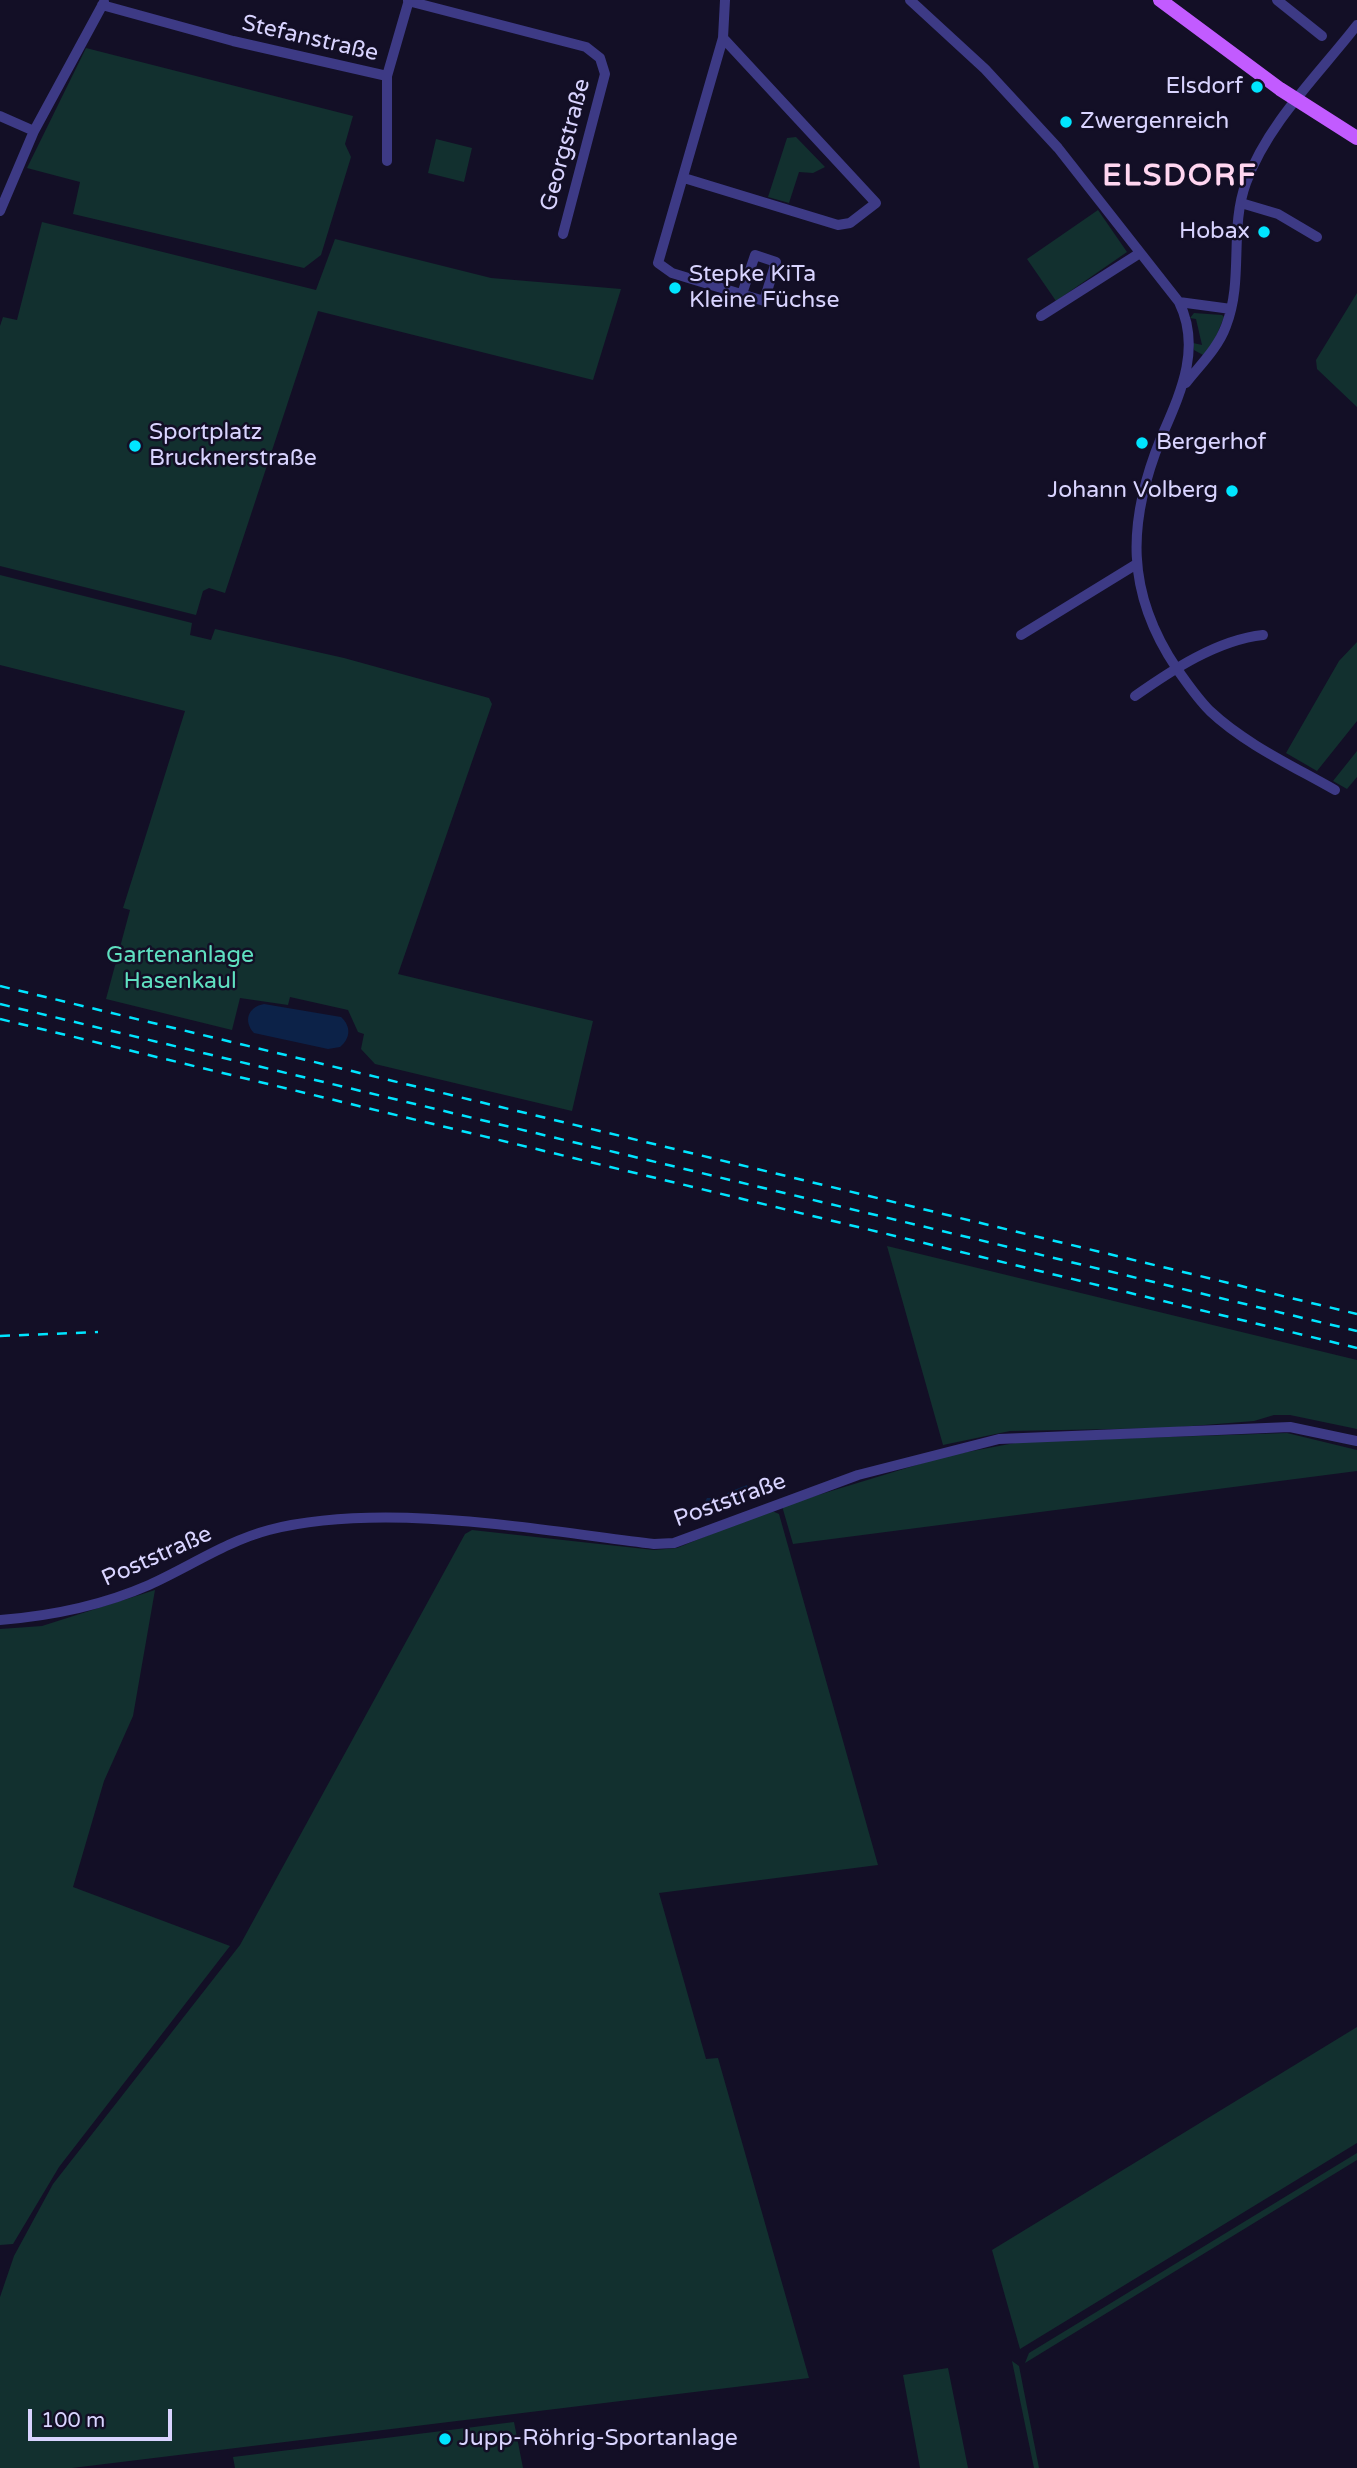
<!DOCTYPE html>
<meta charset="utf-8">
<style>
body{margin:0}
#map{position:relative;width:1357px;height:2468px;overflow:hidden;background:#130f26;font-family:"Varela Round",sans-serif}
canvas{display:block}
.scale{position:absolute;left:28px;top:2409px;width:144px;height:32px;box-sizing:border-box;border:4px solid #d9d4ff;border-top:0;padding-left:9px;font-size:21px;line-height:24px;white-space:nowrap;color:#d9d4ff;-webkit-text-stroke:5px #130f26;paint-order:stroke}
</style>
<div id="map">
<canvas width="1357" height="2468"></canvas>
<div class="scale">100 m</div>
</div>
<script>
const ctx = document.querySelector('canvas').getContext('2d');
ctx.lineJoin = 'round';
function paint(path, color) { ctx.fillStyle = color; ctx.fill(path, 'evenodd'); }
function stroke(path, color, width, dash) { ctx.strokeStyle = color; ctx.lineWidth = width; ctx.lineCap = dash ? 'butt' : 'round'; ctx.setLineDash(dash || []); ctx.stroke(path); }
function drawText(font, color, halo, rows, align = 'center') {
  ctx.font = font + ' "Varela Round",sans-serif'; ctx.lineWidth = 5; ctx.setLineDash([]); ctx.textBaseline = 'middle'; ctx.strokeStyle = halo; ctx.fillStyle = color; for (const [text, x, y, turn = 0] of rows) {
    ctx.save(); ctx.translate(x, y); ctx.rotate((+turn || 0) * Math.PI / 180); ctx.textAlign = isNaN(turn) ? turn : align; if (halo) ctx.strokeText(text, 0, 0); ctx.fillText(text, 0, 0); ctx.restore();
  }
}
const green = new Path2D(`
 M86,48L353,116L345,144L351,157L321,255L304,268L73,214L80,182L27,168Z
 M796,137L825,167L813,173L799,172L789,203L768,197L787,138Z
 M436,139L472,148L464,182L428,173Z
 M1098,210L1127,252L1056,301L1027,259Z
 M42,222L316,290L335,239L491,278L621,289L593,380L318,311L225,593L209,588L203,591L196,615L0,566V326L3,317L17,320Z
 M1357,293V407L1317,369L1316,360Z
 M1194,313L1222,315L1224,317L1213,344L1203,355L1194,350L1193,343L1202,345L1196,319L1190,318Z
 M0,575L192,623L190,635L211,640L215,629L344,658L489,698L492,704L398,974L593,1021L572,1111L375,1064L361,1049L364,1034L358,1032L348,1010L290,997L288,1005L240,998L232,1030L106,999L130,910L123,908L185,711L0,665Z
 M1357,642V721L1317,771L1286,753L1339,661Z
 M1357,751V777L1347,789L1333,781Z
 M887,1246L1357,1360V1429L1290,1415H1274L1254,1421L1167,1428L1010,1431L943,1445Z
 M1287,1433L1357,1450V1471L793,1544L782,1506L946,1456L1020,1442Z
 M770,1510L779,1514L878,1865L659,1893L706,2059L718,2058L809,2378L72,2468H0V2297L14,2256L53,2184L240,1945L465,1534L472,1530L654,1550L677,1548Z
 M155,1590L133,1716L104,1781L73,1887L230,1946L59,2167L13,2244L0,2245V1629L42,1626Z
 M1357,2027V2143L1020,2349L992,2250Z
 M1357,2153V2160L1025,2363L1029,2353Z
 M1012,2361L1019,2366L1039,2468H1034Z
 M948,2368L968,2468H920L903,2375Z
 M514,2422L523,2468H235L233,2457Z`);
const water = new Path2D(`
 M264,1004L341,1017C351,1026 351,1038 340,1047L328,1049L254,1033C243,1021 248,1007 264,1004Z
 M747,1485L749,1492C737,1500 723,1506 709,1506L705,1502L707,1498H722L729,1492Z`);
const minor = new Path2D(`
 M725,0L723,38L658,263L672,273L764,301L776,262L755,255L742,294
 M910,0L985,69L1058,148L1179,302C1202,349 1180,394 1161,438C1127,522 1125,592 1177,669C1187,683 1197,698 1210,711C1245,744 1293,766 1335,790
 M1277,0L1322,36
 M408,1L586,47L600,58L605,74L563,234
 M102,5L233,41L387,76
 M0,116L34,131
 M387,161V76L409,0
 M684,178L838,225L850,223L876,203L723,38
 M1241,203L1278,214L1317,237
 M0,211L34,131L104,2
 M1179,302L1231,309
 M1041,316L1140,253
 M1186,383C1200,365 1218,348 1226,326C1244,280 1229,229 1246,183C1267,124 1319,74 1357,25
 M1021,635L1135,565
 M1135,696C1172,670 1217,640 1263,635
 M0,1620C51,1616 101,1606 149,1585C189,1567 227,1541 269,1530C383,1501 538,1530 654,1544L674,1543L858,1475L999,1439L1290,1427L1357,1441`);
const primary = new Path2D(`
 M1160,0L1280,89L1357,138`);
const rail = new Path2D(`
 M0,986L1357,1314
 M0,1004L1357,1331
 M0,1019L1357,1348
 M0,1336L98,1332`);
const markers = [
 [1257,87,7,"#00e5ff"],
 [1066,122,7,"#00e5ff"],
 [1264,232,7,"#00e5ff"],
 [675,288,7,"#00e5ff"],
 [1142,443,7,"#00e5ff"],
 [135,446,7,"#00e5ff"],
 [1232,491,7,"#00e5ff"],
 [445,2439,7,"#00e5ff"]
];
const streetNames = [
 ["Stefanstraße",310,39,13],
 ["Georgstraße",566,145,-75],
 ["Poststraße",730,1501,-20],
 ["Poststraße",157,1557,-24]
];
const poiNames = [
 ["Elsdorf",1243,87,"right"],
 ["Zwergenreich",1080,122],
 ["Hobax",1250,232,"right"],
 ["Stepke KiTa",689,275],
 ["Kleine Füchse",689,301],
 ["Sportplatz",149,433],
 ["Brucknerstraße",149,459],
 ["Bergerhof",1156,443],
 ["Johann Volberg",1218,491,"right"],
 ["Jupp-Röhrig-Sportanlage",459,2439]
];
const parkNames = [
 ["Gartenanlage",180,956],
 ["Hasenkaul",180,982]
];
const districtNames = [
 ["ELSDORF",1180,177]
];
paint(green, '#12302f');
paint(water, '#0c2248');
stroke(minor, '#3d3a85', 10);
stroke(primary, '#c25bff', 14);
stroke(rail, '#00e5ff', 2.5, [10, 9]);
for (const [x, y, r, color] of markers) { const dot = new Path2D(); dot.arc(x, y, r, 0, 2 * Math.PI); ctx.fillStyle = color; ctx.fill(dot); stroke(dot, '#130f26', 2.5); }
drawText('23px', '#d9d4ff', '#130f26', streetNames);
drawText('23px', '#d9d4ff', '#130f26', poiNames, 'left');
drawText('23px', '#5fe0c0', '#130f26', parkNames);
ctx.letterSpacing = '2px';
drawText('bold 30px', '#ffd6f0', '#130f26', districtNames);
ctx.letterSpacing = '0px';
</script>
